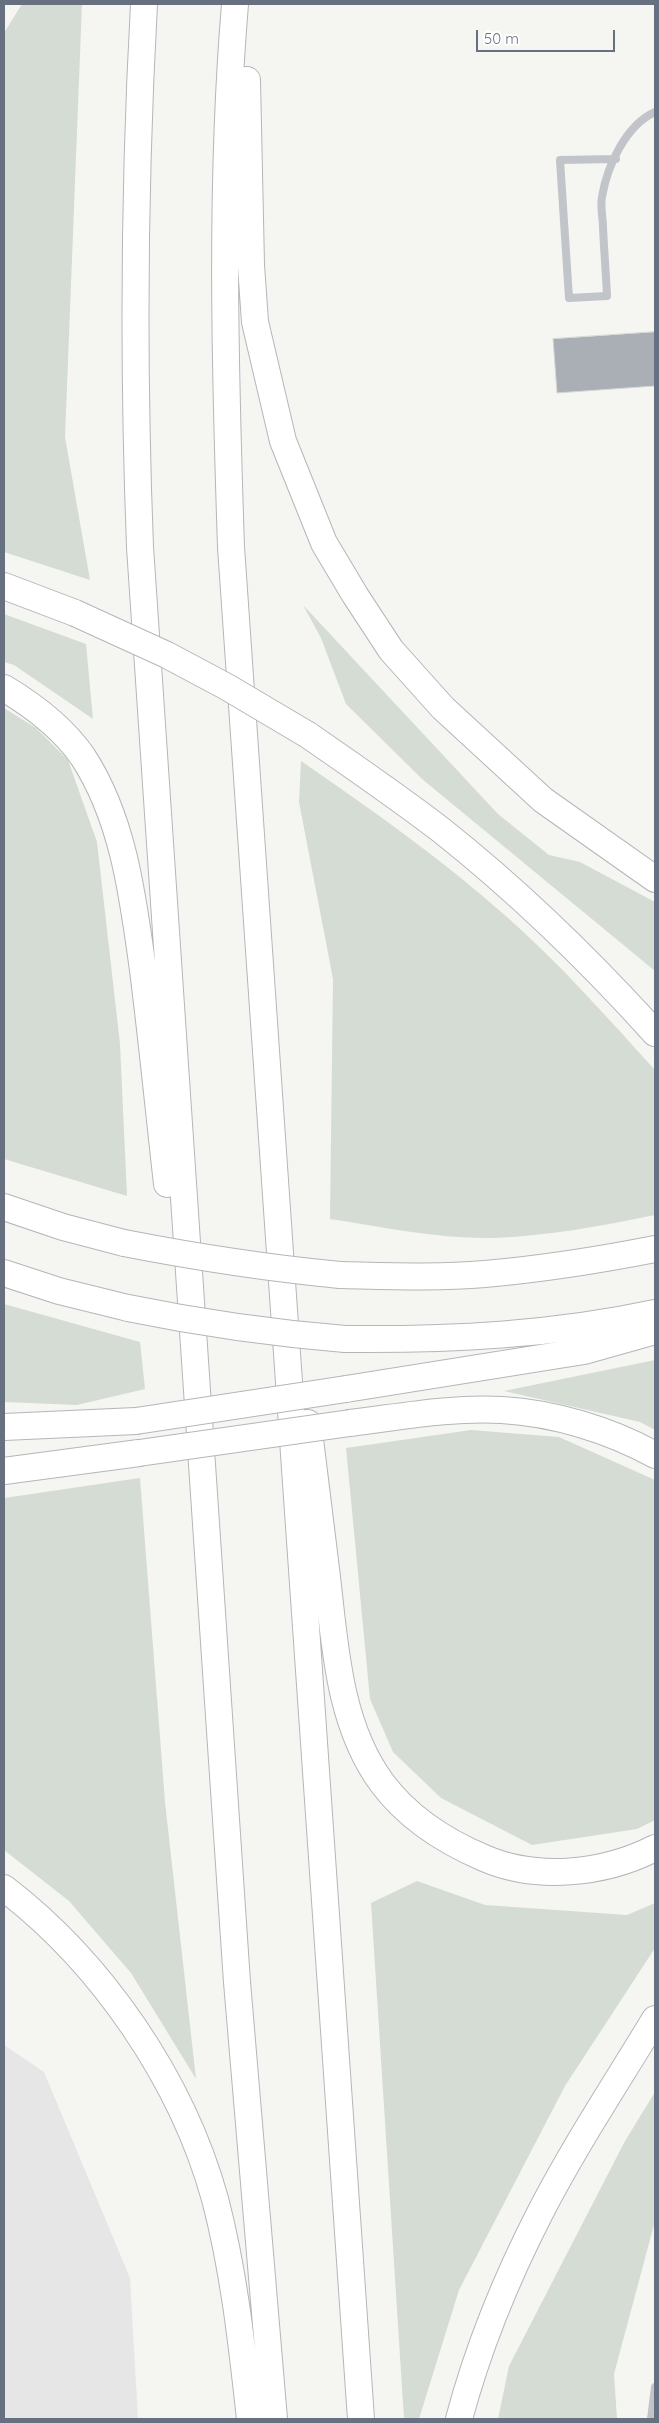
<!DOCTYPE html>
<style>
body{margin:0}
#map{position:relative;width:659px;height:2423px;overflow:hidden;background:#f5f6f2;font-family:Quicksand,sans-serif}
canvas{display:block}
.frame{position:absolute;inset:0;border:5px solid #667081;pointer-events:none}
.scale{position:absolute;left:476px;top:30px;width:139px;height:22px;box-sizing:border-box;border:2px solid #667081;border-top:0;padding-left:6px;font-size:15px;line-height:18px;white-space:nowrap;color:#667081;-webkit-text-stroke:4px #fff;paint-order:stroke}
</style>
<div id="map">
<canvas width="659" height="2423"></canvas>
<div class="frame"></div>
<div class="scale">50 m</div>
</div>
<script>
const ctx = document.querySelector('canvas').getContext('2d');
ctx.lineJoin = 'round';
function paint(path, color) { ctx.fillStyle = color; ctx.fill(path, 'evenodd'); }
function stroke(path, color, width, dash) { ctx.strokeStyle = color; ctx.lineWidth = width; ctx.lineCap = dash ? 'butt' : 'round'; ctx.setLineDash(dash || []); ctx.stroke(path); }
const built = new Path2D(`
 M4,2045L44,2072L130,2278L138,2419H4Z`);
const green = new Path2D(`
 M22,4H82L65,437L90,580L4,552V33Z
 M303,605L498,814L549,855L580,862L655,902V971L422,779L346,704L321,638Z
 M4,614L86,644L93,719L14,665L4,662Z
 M4,708L36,728L68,760L97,842L120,1044L127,1196L4,1159Z
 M301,761C372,810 443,860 507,917C560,964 608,1018 655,1070V1215C602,1226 547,1236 493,1238C438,1239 384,1227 330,1219L333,979L299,802Z
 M4,1304L140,1342L145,1389L77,1405L4,1402Z
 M655,1360V1430L640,1422L504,1391Z
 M471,1430L559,1437L655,1480V1820L637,1829L532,1845L441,1798L393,1752L370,1699L346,1448Z
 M140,1478L165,1802L196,2079L131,1973L69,1901L4,1850V1498Z
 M417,1881L485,1905L627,1915L655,1903V1948L565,2086L459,2290L419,2419H404L371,1903Z
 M655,2092V2221L614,2374L617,2419H498L509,2366L625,2141Z`);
const building = new Path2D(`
 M655,332V386L557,393L553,339Z`);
const service = new Path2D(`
 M616,159L560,160L569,298L607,296C606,273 604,250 603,227C603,218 600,206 602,197C607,166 626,125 655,112
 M651,2419L655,2387`);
const motorway = new Path2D(`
 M144,4C134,185 133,366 140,547L237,1982L274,2419
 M235,4C220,184 225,367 231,547L361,2419
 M247,80L251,265L255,322L283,441L324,543L355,595L391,650L443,708L543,800L655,879
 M4,586L75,613
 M4,688C34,706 63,728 83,757C124,820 133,898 143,970C152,1041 159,1113 167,1184
 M308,735C353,766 398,797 441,830C518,891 589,960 655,1033
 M4,1207L63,1227L124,1243
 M4,1273L59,1291L128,1308
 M340,1275C388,1276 437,1278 485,1274C542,1269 599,1260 655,1249
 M345,1339C450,1340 553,1335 655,1313
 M346,1389L584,1351L655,1331
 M308,1423C314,1474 321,1526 327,1577C335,1646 339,1725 382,1783C408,1818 444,1841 484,1858C537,1881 604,1874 655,1848
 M350,1423C400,1417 451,1407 502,1410C554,1413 610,1430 655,1455
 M4,1427L136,1421
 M4,1471L139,1453
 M4,1888C102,1963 182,2080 215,2199C234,2271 242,2346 250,2419
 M459,2419C478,2348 507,2277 541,2211C575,2145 617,2082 655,2019`);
const motorwayBridge = new Path2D(`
 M75,613L167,655L227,687L308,735
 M124,1243C196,1257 267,1268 340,1275
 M128,1308C201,1323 272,1333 345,1339
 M136,1421L346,1389
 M139,1453L350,1423`);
paint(built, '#e6e6e6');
paint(green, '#d5dcd4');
paint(building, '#aaafb6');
stroke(building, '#d7d7d5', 1);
stroke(motorway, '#b4b6ba', 28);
stroke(service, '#c1c4c8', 8);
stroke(motorway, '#fff', 26);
stroke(motorwayBridge, '#b4b6ba', 28, []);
stroke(motorwayBridge, '#fff', 26);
</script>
